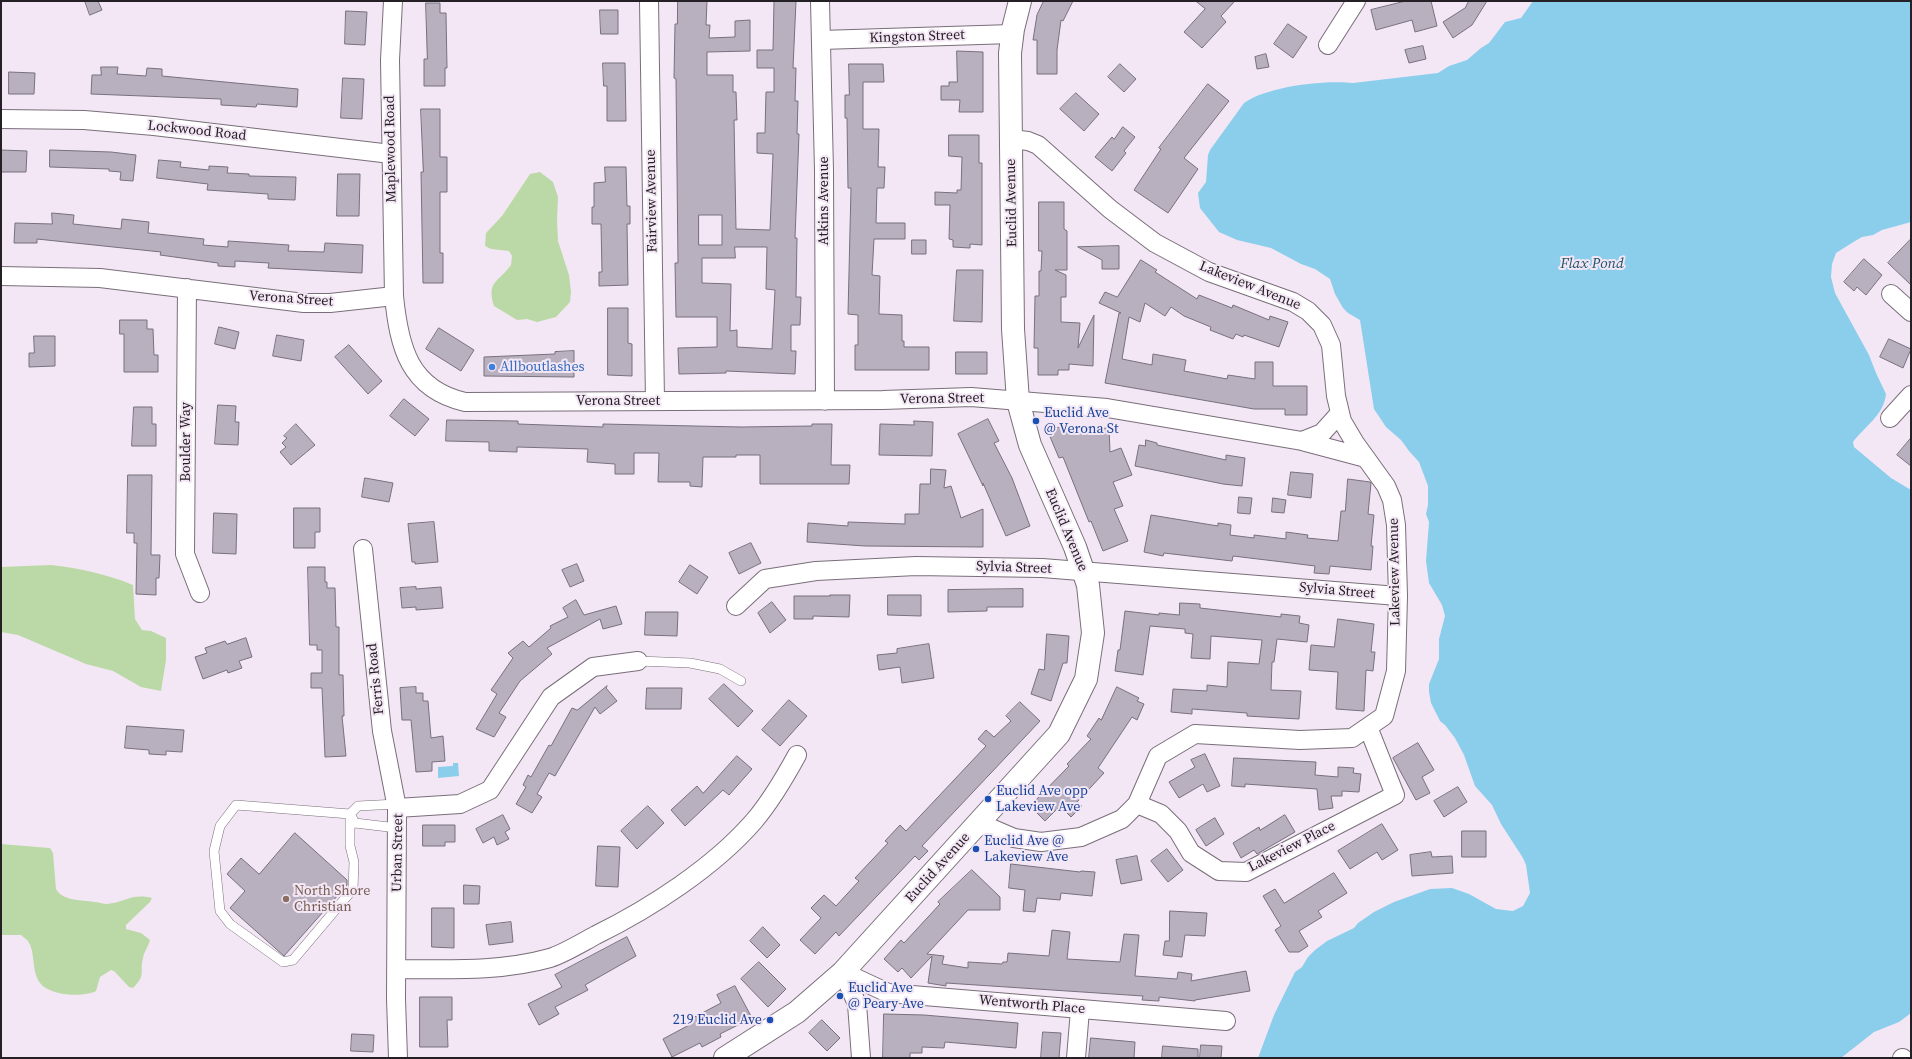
<!DOCTYPE html>
<style>
body{margin:0}
#map{position:relative;width:1912px;height:1059px;overflow:hidden;background:#f4e7f5;font-family:"Source Serif 4",serif}
canvas{display:block}
.frame{position:absolute;inset:0;border:2px solid #252025;pointer-events:none}
</style>
<div id="map">
<canvas width="1912" height="1059"></canvas>
<div class="frame"></div>
</div>
<script>
const ctx = document.querySelector('canvas').getContext('2d');
ctx.lineJoin = 'round';
function paint(path, color) { ctx.fillStyle = color; ctx.fill(path, 'evenodd'); }
function stroke(path, color, width, dash) { ctx.strokeStyle = color; ctx.lineWidth = width; ctx.lineCap = dash ? 'butt' : 'round'; ctx.setLineDash(dash || []); ctx.stroke(path); }
function drawText(font, color, halo, rows, align = 'center') {
  ctx.font = font + ' "Source Serif 4",serif'; ctx.lineWidth = 4; ctx.setLineDash([]); ctx.textBaseline = 'middle'; ctx.strokeStyle = halo; ctx.fillStyle = color; for (const [text, x, y, turn = 0] of rows) {
    ctx.save(); ctx.translate(x, y); ctx.rotate((+turn || 0) * Math.PI / 180); ctx.textAlign = isNaN(turn) ? turn : align; if (halo) ctx.strokeText(text, 0, 0); ctx.fillText(text, 0, 0); ctx.restore();
  }
}
const green = new Path2D(`
 M540,172L553,182L558,197L557,220L558,241L569,275L571,292L570,302L556,317L537,322L527,319L517,320L494,306C486,281 499,282 511,265L512,256L509,251L491,249L485,246L486,233L502,216L530,174Z
 M51,565C78,568 107,574 133,585L135,619L142,630L151,631L166,638V660L161,691L141,687L113,671L86,664L18,635L1,632V567Z
 M1,844L50,848L53,853L56,889C62,901 82,900 95,902C98,902 103,904 107,904C124,903 130,893 152,898L150,902L126,925V929L141,933L150,940C148,947 144,952 143,958C139,973 147,974 133,988L129,987L114,971L111,970L100,977L96,991C82,998 46,996 38,980C32,969 35,951 28,941C26,939 23,937 21,935H1Z`);
const water = new Path2D(`
 M1533,1H1911V222L1882,230L1873,235L1862,237L1855,241L1836,253L1832,264L1831,277L1835,293L1869,355L1876,373L1886,394C1884,415 1865,426 1853,442L1854,447L1891,478L1911,490V1013L1899,1022L1874,1032L1841,1058H1258L1274,1015L1295,972L1302,967L1308,957L1315,950L1327,941L1354,928L1358,923L1374,912L1394,902L1430,889L1452,888L1469,894L1496,909L1513,911L1523,906L1530,893L1526,865L1523,858L1501,824L1492,805L1475,786L1464,755L1455,738L1445,725L1440,721L1431,703L1429,692V684L1439,659V639L1445,616L1442,605L1429,583L1426,561L1429,522L1426,514L1428,505V486L1419,462L1409,451L1401,440L1386,427L1374,409L1360,320L1348,313L1343,308L1335,294L1330,279L1315,269L1301,264L1271,248L1237,240L1219,232L1200,208L1198,193L1206,182L1208,155L1210,150L1244,103C1268,86 1325,80 1353,83L1438,73L1449,66L1467,60L1481,48L1489,43L1505,22L1521,18Z
 M453,763H458L459,776L438,778V767L453,766Z`);
const building = new Path2D(`
 M85,1H98L102,10L90,15Z
 M678,1H707L706,25H710L709,38L735,37V21L750,20V51L707,52V75H733V92H736L737,120H734L736,229L770,230L773,154L757,153V133H765L766,92H774V68H757V50H773L774,1H796L793,68H796L795,101H798L797,134H799L795,238H797L796,297H801L800,325H791V351H796L795,374L726,371V373L679,374L678,348L717,347V317H676L675,263H678L676,79L674,78L675,24H677ZM699,215H722V245H699ZM735,247H767L766,289L775,290L772,349L737,347V330L730,331L731,284L702,283V258H735Z
 M1044,1H1073L1063,21L1061,20L1057,50V74H1037V40H1033L1037,15Z
 M1196,1H1235L1221,16L1226,22L1202,48L1184,32L1205,9Z
 M1406,1H1431L1437,26L1415,32L1412,20L1376,30L1371,10Z
 M1469,1H1487L1472,25L1453,38L1443,22L1465,8Z
 M426,3H440V13H446L447,68H445V86H424V59H427Z
 M600,10H618V34H601Z
 M346,11L367,12L365,45L345,44Z
 M1288,24L1307,37L1293,58L1274,44Z
 M1423,46L1426,59L1409,63L1405,50Z
 M957,51L983,52V112H959L960,100H941V86H949V82H957Z
 M1266,54L1269,67L1257,69L1255,57Z
 M603,63H625L626,121H607V86H604Z
 M849,64H883L884,82H863V129H879L878,167H885L884,188H877L876,223H905V239H874L872,275L880,276L879,314L902,315V341H904V347H929V370H855V345H858V315L848,314L851,188H848L847,118H845V95H849Z
 M1120,64L1136,79L1124,92L1108,77Z
 M101,67H118L117,74L146,76L147,68L162,69V76L298,89L297,107L257,104L256,107L221,105V99L91,94L92,75H101Z
 M9,72L35,73L34,94H9Z
 M343,78L364,79L362,119L341,118Z
 M1208,84L1229,101L1184,158L1198,169L1168,213L1134,190L1161,149L1159,148Z
 M1076,93L1099,114L1084,131L1060,109Z
 M421,109H440V157H447V192H440V253H443V283H423L421,172H423Z
 M1123,127L1135,137L1124,151L1126,153L1112,171L1095,157L1112,137L1114,139Z
 M949,135H979V163H982V245L970,244V248L953,247V240L949,239L950,205H935V192L957,193V190H961L962,157L949,156Z
 M1,150L27,151L26,172H1Z
 M50,150L111,152L136,155L133,181L120,180L121,172L109,171V169L50,167Z
 M159,160L181,162L180,167L209,170V166L228,167L227,173L249,174V176L296,177L295,200L268,199V194L207,190L208,184L157,178Z
 M605,167H626L627,206H630V224H627L628,285L599,286V272H602L601,224H592V207H594V183L605,182Z
 M338,174H360L359,216H337Z
 M1039,202H1064V229L1067,231V270H1055L1066,275V297H1061V322L1080,323L1078,348L1094,315L1093,366L1069,364V370H1058V375H1038V348H1034L1035,296H1039V271H1041L1042,251H1039Z
 M52,213L74,215L73,224L121,229L122,219L149,222L148,233L204,239L203,245L228,247V241L289,245L288,251L324,252L325,243L363,245L362,273L268,268L269,263L235,261V267L218,266V263L160,255L161,252L37,239V243H14L15,223L52,224Z
 M1911,239V285L1888,263Z
 M912,240H926V254H912Z
 M1119,246V269H1102V260L1078,247Z
 M1864,259L1882,275L1866,295L1857,287L1854,291L1844,282Z
 M1141,260L1157,270L1155,272L1197,299L1199,295L1232,308L1233,305L1269,320L1270,316L1288,322L1279,347L1244,335L1243,337L1236,334L1233,339L1210,330L1211,327L1184,316L1171,307L1165,316L1145,303L1140,322L1129,317L1122,359L1152,365L1153,354L1186,360L1184,371L1227,379L1228,375L1255,379V362H1273V386H1307V415H1285V409H1254L1105,383L1119,313H1121L1099,303L1105,292L1117,297Z
 M957,270H983L982,322L954,321Z
 M608,308H628V343L632,344V376L608,375Z
 M120,320H147V329H153L154,355H158V372H124V334H120Z
 M219,327L239,332L235,349L215,344Z
 M439,328L474,350L461,371L426,349Z
 M277,335L304,340L301,361L273,356Z
 M34,336H55V366L29,367V353H34Z
 M1889,339L1911,349L1903,368L1880,357Z
 M349,345L382,381L368,394L335,357Z
 M574,351V377L484,376V357L555,354V352Z
 M956,352H987V374H956Z
 M404,399L429,419L415,436L390,416Z
 M218,405L236,406L235,422H239L238,445L215,444Z
 M134,407H152V424H156V446H132Z
 M988,419L999,441L994,443L1012,478L1030,526L1006,536L983,483V486L958,434Z
 M447,420L518,421V424L603,427V424L741,427L812,426V424H832L831,465H850L849,484H760V455H736V457H703L702,487L690,486V482H658L659,453H634V474H615V464L587,462L588,449L517,447V452L489,451V442L446,441Z
 M914,421L933,422L932,456L879,455L880,424L914,425Z
 M296,424L315,445L291,465L280,452L286,447L282,443L287,438L284,436Z
 M1068,424L1071,430L1109,428L1110,452L1121,448L1132,475L1113,482L1123,506L1114,509L1128,541L1103,551L1091,521L1089,522L1063,457L1059,458L1048,432Z
 M1911,438V466L1897,455Z
 M1146,440L1157,443V445L1226,460V455L1245,458L1242,486L1223,484L1135,466L1139,445L1145,446Z
 M931,469L946,470L944,488L951,486L961,518L983,509V547L865,546L807,542L808,523L848,526V522L905,524V514H919L920,484H930Z
 M1291,472L1313,474L1311,498L1288,495Z
 M128,475H152L151,555H160L159,578H156V595L136,594L137,543H134V533H127Z
 M365,478L393,483L389,502L362,497Z
 M1348,479L1370,482L1371,483L1368,514L1374,515L1371,546H1373L1371,570L1330,566L1329,574L1314,573L1315,566L1283,562L1233,556L1232,561L1164,553L1163,556L1144,552L1151,515L1218,526V523L1231,525L1230,535L1254,538V535L1286,539V532L1308,535L1307,538L1338,541L1341,511H1345Z
 M1239,497L1252,498L1250,514L1238,513Z
 M1273,498L1286,500L1284,513L1272,512Z
 M294,508H320V532H315V548H294Z
 M214,513L237,514L236,554L213,553Z
 M434,522L438,562L415,564V562H412L408,524Z
 M751,543L761,563L739,574L729,553Z
 M577,564L584,581L570,587L562,570Z
 M690,565L708,577L697,594L679,582Z
 M308,567H325V582H327V588H335L336,627H339V675H343L344,716H342L346,756L325,757L322,688H311V673H322V650H317V645H310Z
 M416,587V589L441,587L443,608L416,610V607L402,608L400,588Z
 M1023,589V607H987V611L948,612V590Z
 M830,595H850L849,617L813,616V619H794V596H830Z
 M888,595H921V616L888,615Z
 M576,600L584,615L616,606L622,624L603,629L600,619L547,648L552,654L520,681L499,713L506,717L494,737L476,729L497,694L491,690L513,658L508,653L523,641L529,647L551,628L550,626L568,617L563,608Z
 M772,602L786,620L770,633L758,613Z
 M1180,603L1200,604V608L1281,617V614L1300,616L1299,623L1309,625L1307,642L1277,639L1274,662H1272L1271,690L1301,691L1299,719L1247,716V713L1192,709V714L1171,712L1173,689L1207,691V685L1227,687L1228,662L1259,664L1262,640L1211,636L1210,659L1191,658L1193,634L1185,633V629L1150,626L1143,675L1115,671L1118,650H1120L1125,611L1159,615V613L1179,615Z
 M646,612H678L677,636L645,635Z
 M1338,619L1374,624L1371,652H1375L1373,671L1366,670L1364,711L1336,709L1338,672L1309,670L1311,645L1334,647Z
 M1047,634L1069,636L1067,663H1063L1051,701L1031,694L1039,669L1044,670Z
 M246,638L252,657L239,661L242,668L228,673L227,670L203,679L195,657L207,653L205,648L225,641L227,644Z
 M929,644L934,678L902,683L900,667L879,670L877,655L897,653V649Z
 M724,684L753,711L738,727L709,699Z
 M607,686L606,688L617,701L600,714L595,707L555,776L549,773L537,794L542,797L532,813L516,804L526,787L523,785L528,775L531,777L549,745L551,746L572,708L577,710Z
 M416,687V693H423V701H428L431,738L443,736L445,761L432,762V771L416,772L411,720H402L400,688Z
 M1117,687L1139,698L1137,701L1144,704L1137,720L1132,717L1098,768L1104,773L1077,802L1082,806L1071,817L1060,806L1045,821L1030,806L1069,766L1067,764L1091,739L1087,736L1099,718L1101,720Z
 M647,688H682L681,709H646Z
 M789,700L807,716L780,746L762,730Z
 M1020,702L1040,721L922,846L928,851L919,860L915,856L839,936L836,932L815,954L800,940L821,918L811,908L824,895L836,906L859,881L855,878L888,843L885,841L900,825L906,831L986,746L978,739L986,730L994,737L1011,721L1006,716Z
 M127,726L184,730L182,752L166,751V755L149,754V750L125,748Z
 M1418,743L1434,770L1422,777L1430,793L1416,800L1393,758Z
 M1205,754L1220,786L1207,792L1203,784L1179,798L1169,782L1195,767L1191,760Z
 M737,756L752,769L729,795L723,790L685,826L671,810L697,786L703,793Z
 M1234,758L1316,762L1315,775L1338,777V767L1354,768L1353,773L1361,774L1359,792L1342,791V796H1331L1333,808L1319,810L1317,789L1245,784V787L1232,786Z
 M1458,787L1467,802L1444,817L1434,801Z
 M648,806L664,823L637,849L621,831Z
 M503,815L510,829L505,832L509,839L497,845L494,837L483,843L476,829Z
 M1285,815L1295,832L1257,854L1254,850L1241,858L1233,843L1259,827L1260,830Z
 M1215,818L1224,834L1206,846L1196,830Z
 M1382,824L1398,850L1382,860L1377,852L1350,869L1338,851Z
 M423,825H455V842H445V846H423Z
 M1462,831H1486V857H1462Z
 M295,833L347,880V885L284,956L230,908L245,891L227,874L241,858L259,874Z
 M598,846L620,847L618,887L596,886Z
 M1167,849L1183,870L1168,882L1151,861Z
 M1431,852L1432,857L1452,856L1453,873L1412,876L1410,855Z
 M1137,856L1142,880L1121,884L1116,860Z
 M1011,864L1080,872L1081,871L1095,872L1092,896L1061,893L1060,900L1037,898L1035,912L1023,911L1025,890L1009,888Z
 M972,870L1000,897V910H968L927,954L944,956L942,964L968,968V962L1002,964L1003,962H1007L1008,953L1049,956L1052,930L1070,932L1067,959L1120,962L1124,934L1139,935L1135,976L1177,979L1178,972L1192,974L1191,981L1246,971L1250,991L1195,1000V1001L1159,997V1001L1142,1000L1143,996L946,983V986L928,983L932,956L911,978L902,968L898,972L884,959L901,940L904,943L940,904L938,902Z
 M1334,873L1347,893L1318,911L1322,917L1299,931L1308,946L1299,952H1289L1275,930L1281,926L1263,896L1275,889L1284,903Z
 M464,885L480,886L479,904H464Z
 M432,908H454V948L432,947Z
 M1170,911L1207,913L1205,936L1185,935L1182,957L1163,955L1165,941H1169Z
 M511,922L513,942L489,945L486,925Z
 M763,927L780,945L767,958L750,941Z
 M627,937L636,956L585,985L588,990L555,1007L559,1014L539,1025L528,1004L562,987L555,975Z
 M759,962L786,989L768,1007L741,979Z
 M735,986L752,1018L720,1034L721,1037L702,1047L700,1043L672,1057L663,1039L691,1024L689,1020L721,1003L717,995Z
 M420,997H452V1020H447L448,1047H420Z
 M884,1014L924,1015L1018,1023L1016,1048L945,1042L944,1048L922,1047V1053H910V1058H883Z
 M822,1020L840,1038L827,1051L809,1033Z
 M1043,1032L1061,1033L1059,1058H1041Z
 M352,1034L374,1035L373,1052L351,1051Z
 M1091,1038L1135,1042L1134,1058H1089Z
 M1201,1045L1222,1046L1221,1058H1200Z
 M1163,1046L1198,1049V1058H1162Z`);
const service = new Path2D(`
 M638,661L690,663L720,669L741,681
 M350,814L236,805L220,826L214,851L220,911L230,924L283,962L293,960L353,889L354,862L350,846V814L358,806L397,804
 M350,814L355,823L397,828`);
const minor = new Path2D(`
 M393,1L390,60L394,296
 M649,1L655,401
 M820,1L824,171L825,401
 M821,40L1012,34
 M1328,45L1356,1
 M1,119L84,120L154,126L391,154
 M1,276L100,278L304,303H330L394,296C399,347 409,389 465,402L883,400L971,397L1107,408L1302,441L1366,458
 M187,288L185,554L200,593
 M1891,294L1911,312
 M1890,418L1911,395
 M1302,441L1322,433L1340,413
 M363,549L382,731L397,808
 M736,606L765,579L816,571L916,566L1042,568L1398,596
 M1137,804L1161,814L1178,831L1191,853L1219,871L1246,872L1395,795L1368,727
 M979,823L1014,838L1041,842L1081,837L1122,819L1137,804L1158,756L1195,734L1300,740L1352,738L1384,716L1396,671L1398,596L1396,525L1392,500L1386,486L1355,443L1342,421L1336,396L1331,345L1322,325L1308,311L1293,302L1209,272L1155,243L1110,209L1038,145L1028,141L1011,139
 M396,969C448,969 500,972 550,958C565,953 581,943 596,935C651,908 714,867 754,821C771,801 785,777 797,755
 M843,972L888,993L1226,1021
 M843,972L857,1004L861,1058
 M398,1058L396,999L397,808L460,804L490,790L551,697L593,667L638,661
 M1076,1058L1080,1010
 M1902,1058H1903`);
const tertiary = new Path2D(`
 M725,1058L797,1012L843,972L1059,734L1086,679L1093,633L1088,585L1075,547L1030,445L1018,401L1013,329L1010,53L1013,29L1020,1`);
const markers = [
 [492,367,4,"#3f7fe0"],
 [1036,421,4,"#1a4fb4"],
 [988,799,4,"#1a4fb4"],
 [976,849,4,"#1a4fb4"],
 [286,899,4,"#8d6e63"],
 [840,996,4,"#1a4fb4"],
 [770,1020,4,"#1a4fb4"]
];
const streetNames = [
 ["Kingston Street",917,37,-2],
 ["Lockwood Road",197,131,6],
 ["Maplewood Road",391,149,-91],
 ["Fairview Avenue",652,201,-91],
 ["Atkins Avenue",824,201,-90],
 ["Euclid Avenue",1012,203,-91],
 ["Lakeview Avenue",1250,286,22],
 ["Verona Street",291,299,4],
 ["Verona Street",942,399,-1],
 ["Verona Street",618,401],
 ["Boulder Way",186,442,-90],
 ["Euclid Avenue",1066,530,67],
 ["Sylvia Street",1014,568,2],
 ["Lakeview Avenue",1395,572,-91],
 ["Sylvia Street",1337,591,5],
 ["Ferris Road",376,679,-96],
 ["Lakeview Place",1292,847,-27],
 ["Urban Street",398,853,-89],
 ["Euclid Avenue",938,868,-48],
 ["Wentworth Place",1032,1005,5]
];
const shopNames = [
 ["Allboutlashes",500,367]
];
const transitNames = [
 ["Euclid Ave",1044,413],
 ["@ Verona St",1044,429],
 ["Euclid Ave opp",996,791],
 ["Lakeview Ave",996,807],
 ["Euclid Ave @",984,841],
 ["Lakeview Ave",984,857],
 ["Euclid Ave",848,988],
 ["@ Peary Ave",848,1004],
 ["219 Euclid Ave",762,1020,"right"]
];
const educationNames = [
 ["North Shore",294,891],
 ["Christian",294,907]
];
const waterNames = [
 ["Flax Pond",1592,264]
];
paint(green, '#bbd9a6');
paint(water, '#8aceec');
paint(building, '#b8b0bf');
stroke(building, '#77707d', 1);
stroke(service, '#796e7a', 10);
stroke(minor, '#796e7a', 20);
stroke(tertiary, '#796e7a', 24);
stroke(service, '#fff', 9);
stroke(minor, '#fff', 18);
stroke(tertiary, '#fff', 22);
for (const [x, y, r, color] of markers) { const dot = new Path2D(); dot.arc(x, y, r, 0, 2 * Math.PI); ctx.fillStyle = color; ctx.fill(dot); stroke(dot, '#f4e7f5', 1.5); }
drawText('14px', '#252025', '#f4e7f5', streetNames);
drawText('14px', '#366cbe', '#f4e7f5', shopNames, 'left');
drawText('14px', '#164399', '#f4e7f5', transitNames, 'left');
drawText('14px', '#785e54', '#f4e7f5', educationNames, 'left');
drawText('italic 15px', '#1f556a', '#f4e7f5', waterNames);
</script>
